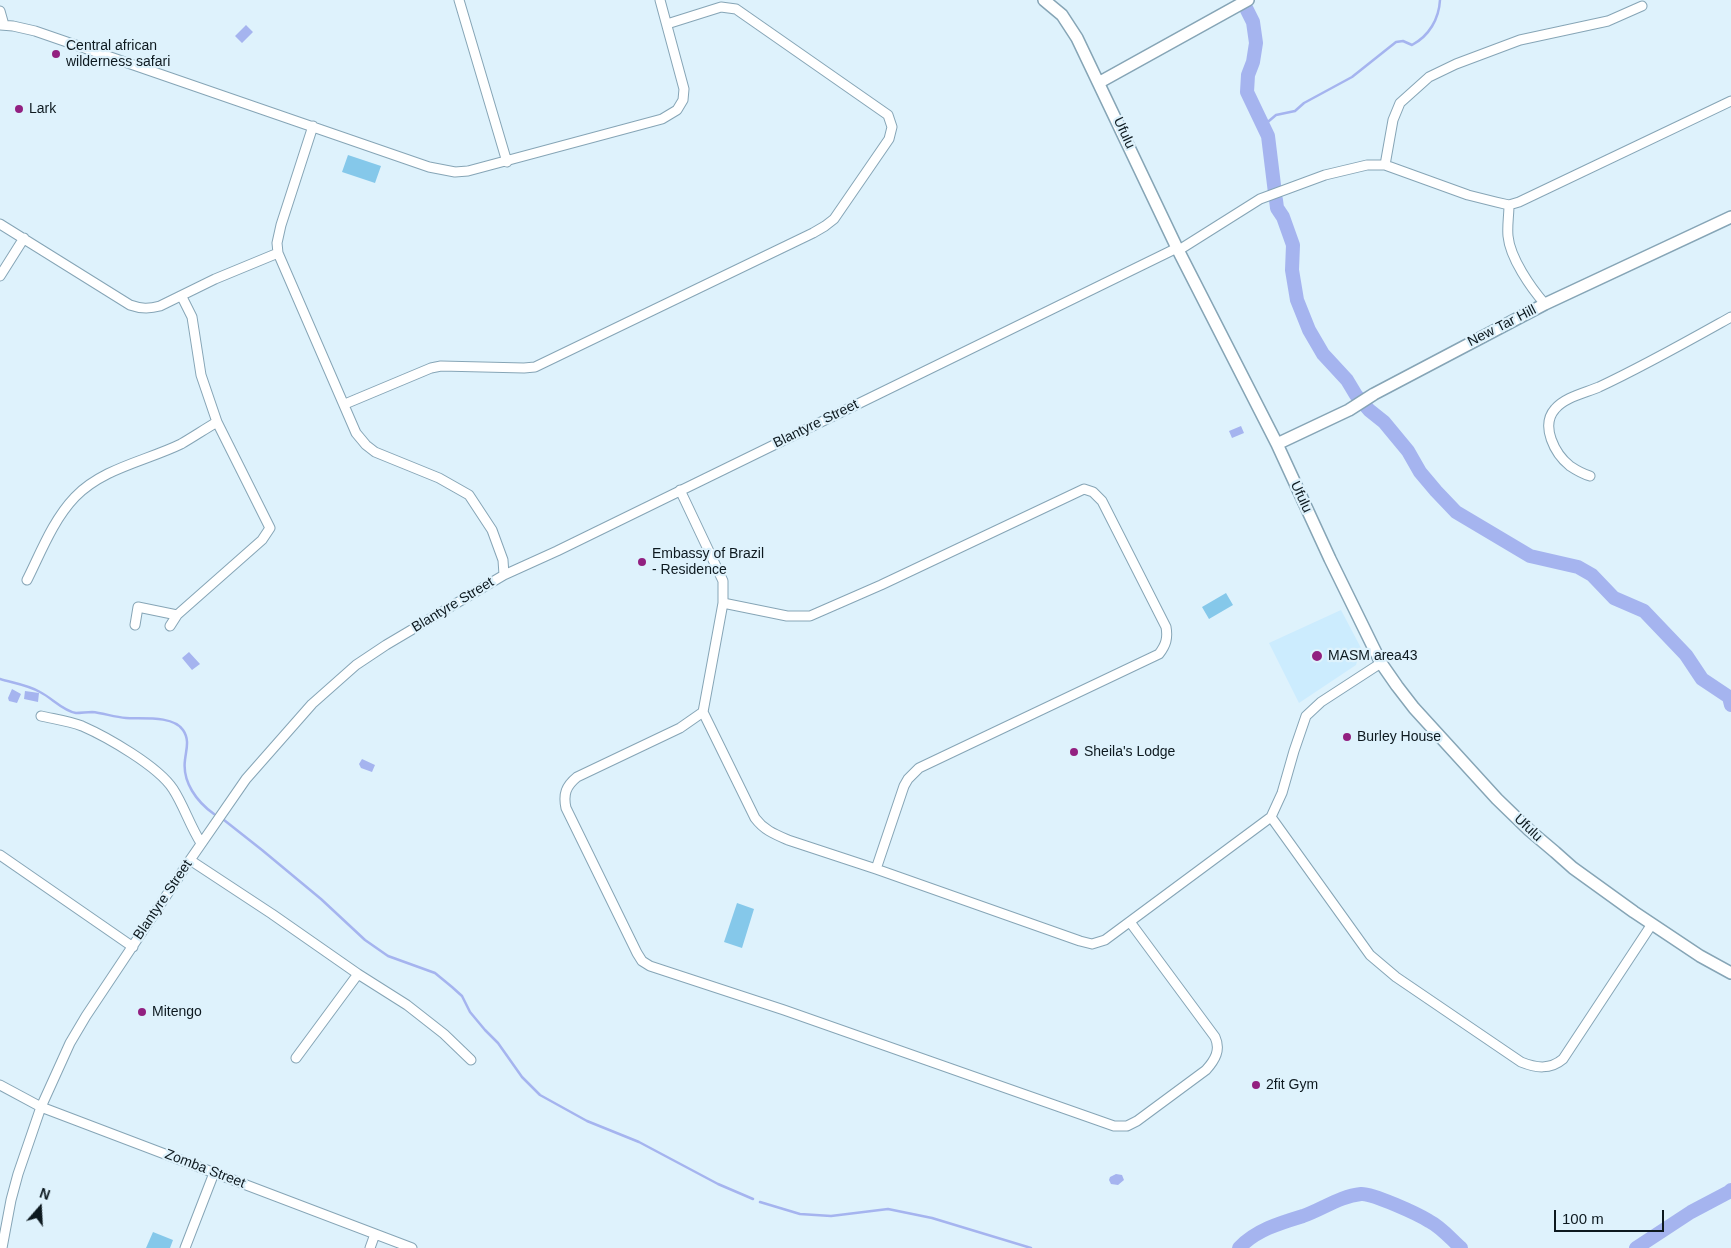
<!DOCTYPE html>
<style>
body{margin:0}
#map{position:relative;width:1731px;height:1248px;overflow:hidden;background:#def2fc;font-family:Arial,sans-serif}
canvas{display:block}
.north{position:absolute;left:15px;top:1183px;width:50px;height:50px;-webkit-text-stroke:4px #def2fc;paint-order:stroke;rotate:19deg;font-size:14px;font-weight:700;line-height:20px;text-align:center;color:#0d191f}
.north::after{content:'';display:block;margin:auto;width:18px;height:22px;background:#0d191f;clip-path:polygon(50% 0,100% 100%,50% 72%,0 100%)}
.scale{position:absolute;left:1554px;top:1210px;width:110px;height:22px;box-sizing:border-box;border:2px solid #0d191f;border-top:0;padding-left:6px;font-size:15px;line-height:18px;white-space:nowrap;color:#0d191f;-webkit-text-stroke:4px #def2fc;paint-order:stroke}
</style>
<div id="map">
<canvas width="1731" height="1248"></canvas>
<div class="north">N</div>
<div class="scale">100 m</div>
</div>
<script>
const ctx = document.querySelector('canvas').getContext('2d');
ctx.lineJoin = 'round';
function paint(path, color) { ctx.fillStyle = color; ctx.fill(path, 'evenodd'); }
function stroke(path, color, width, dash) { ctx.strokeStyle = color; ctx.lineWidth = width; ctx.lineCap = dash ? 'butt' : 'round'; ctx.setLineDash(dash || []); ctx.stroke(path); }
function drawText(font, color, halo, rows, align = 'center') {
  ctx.font = font + ' Arial,sans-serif'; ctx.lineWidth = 4.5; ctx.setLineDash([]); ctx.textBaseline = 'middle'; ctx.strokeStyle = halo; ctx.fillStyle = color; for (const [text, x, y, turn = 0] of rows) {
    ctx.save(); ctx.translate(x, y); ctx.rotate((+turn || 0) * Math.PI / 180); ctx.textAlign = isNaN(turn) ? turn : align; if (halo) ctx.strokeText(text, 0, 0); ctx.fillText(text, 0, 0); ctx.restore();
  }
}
const built = new Path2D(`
 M1341,610L1361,648L1356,665L1299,703L1269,643Z`);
const green = new Path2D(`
 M348,155L381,166L375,183L342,172Z
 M1226,593L1233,605L1209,619L1202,607Z
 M737,903L754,909L742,948L724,942Z
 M153,1232L173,1240L170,1248H146Z`);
const water = new Path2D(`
 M246,25L253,32L242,43L235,36Z
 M1241,426L1244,433L1232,438L1229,431Z
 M189,652L200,664L192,670L182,658Z
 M12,689L21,694L17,703L9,701L8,698Z
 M25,691L39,693L38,702L24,699Z
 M362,759L375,765L372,772L361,768L359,764Z
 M1116,1174L1122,1175L1124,1180L1118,1185L1111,1184L1109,1180L1110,1177Z`);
const stream = new Path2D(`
 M1263,126L1276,115L1295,111L1304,103L1352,77L1396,42L1403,41L1412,45C1429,36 1439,19 1440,0
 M0,679C13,683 28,685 40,692C52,698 63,711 76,713C81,713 87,712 92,712C103,713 114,717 126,718C141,719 173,715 183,730C190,740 186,750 185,760C182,782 197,802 214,814
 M224,820L262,850L321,899L365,940L388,956L435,973L452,987L462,996L470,1012L485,1030L498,1043L522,1077L540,1095L587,1121L639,1142L718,1184L753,1199
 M760,1202L800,1214L831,1216L888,1209L932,1218L1031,1248`);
const river = new Path2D(`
 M1246,8L1253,22L1256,43L1253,62L1248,75L1247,92L1268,136L1275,193
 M1276,200L1277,208L1283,217L1293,245L1292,270L1297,300L1309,330L1323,354L1347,380L1356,395L1369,410L1384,422L1408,451L1420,472L1436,491L1456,512L1530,556L1578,567L1592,575L1614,598L1644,611L1686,655L1702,679L1729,697L1731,705
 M1239,1248C1256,1230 1280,1223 1303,1216C1323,1209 1340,1196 1361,1194C1372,1193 1418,1214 1429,1221C1441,1227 1451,1239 1461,1248
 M1636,1248L1691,1212L1729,1192L1731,1190`);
const minor = new Path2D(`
 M459,0L507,162
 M0,11L4,25
 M0,25L13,26L35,31L429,167L455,172L468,171L662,119L677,110L683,100L684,89L660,0
 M313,126L281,225L277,243L278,253L356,433L366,445L375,452L439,478L469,495L492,530L503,560L504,575
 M1385,165L1393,120L1400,103L1429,77L1456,64L1520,40L1608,21L1642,6
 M1509,205C1509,215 1507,226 1508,236C1510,258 1531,288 1545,304
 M0,224L130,305C141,309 149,309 160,306L215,279L278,253
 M1179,250L1260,199L1325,175L1367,165H1385L1468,195L1496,202L1509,205L1519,202L1731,101
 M0,276L24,238
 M345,404L431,368L441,366L524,368L535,367L813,233L825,226L834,219L889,139L892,127L888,115L736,9L721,7L667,24
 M1590,476C1583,474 1576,470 1570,466C1555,454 1540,426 1555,409C1565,397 1585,393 1599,387C1644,366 1688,341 1731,317
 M680,490L723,581V603L703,712L755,818C764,830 774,834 788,840L876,869L1080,941L1092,944L1105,940L1271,817L1282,793L1294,751L1306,716L1321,702L1381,663
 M27,580C41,552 53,520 75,497C103,468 146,461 181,444C193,437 205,429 217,422
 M723,603L787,616H810L881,585L1084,489L1093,492L1102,501L1166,627C1168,638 1166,645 1159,654L919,768L908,779L904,786L876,869
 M135,625L138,607L177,615
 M170,626L177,615L262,540L270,528L217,422L201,375L192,317L182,297
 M703,712L680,728L577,777C566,786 563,794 566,808L637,953L642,961L650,966L784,1010L1114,1126H1127L1137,1121L1206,1070C1215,1060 1221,1050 1215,1037L1130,922
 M41,716C54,719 69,721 82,726C107,737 158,766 173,789C184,806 190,826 201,843
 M1271,817L1370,955L1396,977L1521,1062C1536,1068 1550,1070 1563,1059L1652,924
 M0,855L133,947
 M190,860L272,914L358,974L407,1005L444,1034L471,1060
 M296,1058L358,974
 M0,1085L41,1107L412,1248
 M2,1248L11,1200L18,1174L41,1107L70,1043L86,1016L190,860L246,779L312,704L356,665L386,645L504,575L557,551L1177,248
 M185,1248L214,1173
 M370,1248L375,1234`);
const tertiary = new Path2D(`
 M1044,0L1062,15L1077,38L1177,248L1277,444L1330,559L1381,663L1397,686L1414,708L1497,799L1529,830L1555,852L1573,868L1634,912L1700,956L1731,973
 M1100,82L1248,0
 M1277,444L1349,410L1374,394L1545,304L1731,217`);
const markers = [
 [56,54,5,"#922080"],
 [19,109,5,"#922080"],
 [642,562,5,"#922080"],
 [1317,656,6,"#922080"],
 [1347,737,5,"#922080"],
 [1074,752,5,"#922080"],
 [142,1012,5,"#922080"],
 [1256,1085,5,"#922080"]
];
const poiNames = [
 ["Central african",66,46],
 ["wilderness safari",66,62],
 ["Lark",29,109],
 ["Embassy of Brazil",652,554],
 ["- Residence",652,570],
 ["MASM area43",1328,656],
 ["Burley House",1357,737],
 ["Sheila's Lodge",1084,752],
 ["Mitengo",152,1012],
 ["2fit Gym",1266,1085]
];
const streetNames = [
 ["Ufulu",1124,133,65],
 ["New Tar Hill",1502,326,-27],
 ["Blantyre Street",816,424,-26],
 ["Ufulu",1301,497,65],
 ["Blantyre Street",453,605,-31],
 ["Ufulu",1528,828,43],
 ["Blantyre Street",163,900,-56],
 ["Zomba Street",205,1169,21]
];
paint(built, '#ccecfe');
paint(green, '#85c8ea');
paint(water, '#a5b4ef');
stroke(stream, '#a5b4ef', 2.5);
stroke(river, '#a5b4ef', 14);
stroke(minor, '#86a5b6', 11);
stroke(tertiary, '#86a5b6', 14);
stroke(minor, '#fff', 9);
stroke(tertiary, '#fff', 11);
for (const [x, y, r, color] of markers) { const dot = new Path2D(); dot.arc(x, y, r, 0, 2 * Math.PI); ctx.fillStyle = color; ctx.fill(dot); stroke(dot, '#def2fc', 2); }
drawText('14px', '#0d191f', '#def2fc', poiNames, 'left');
drawText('14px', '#0d191f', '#def2fc', streetNames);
</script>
